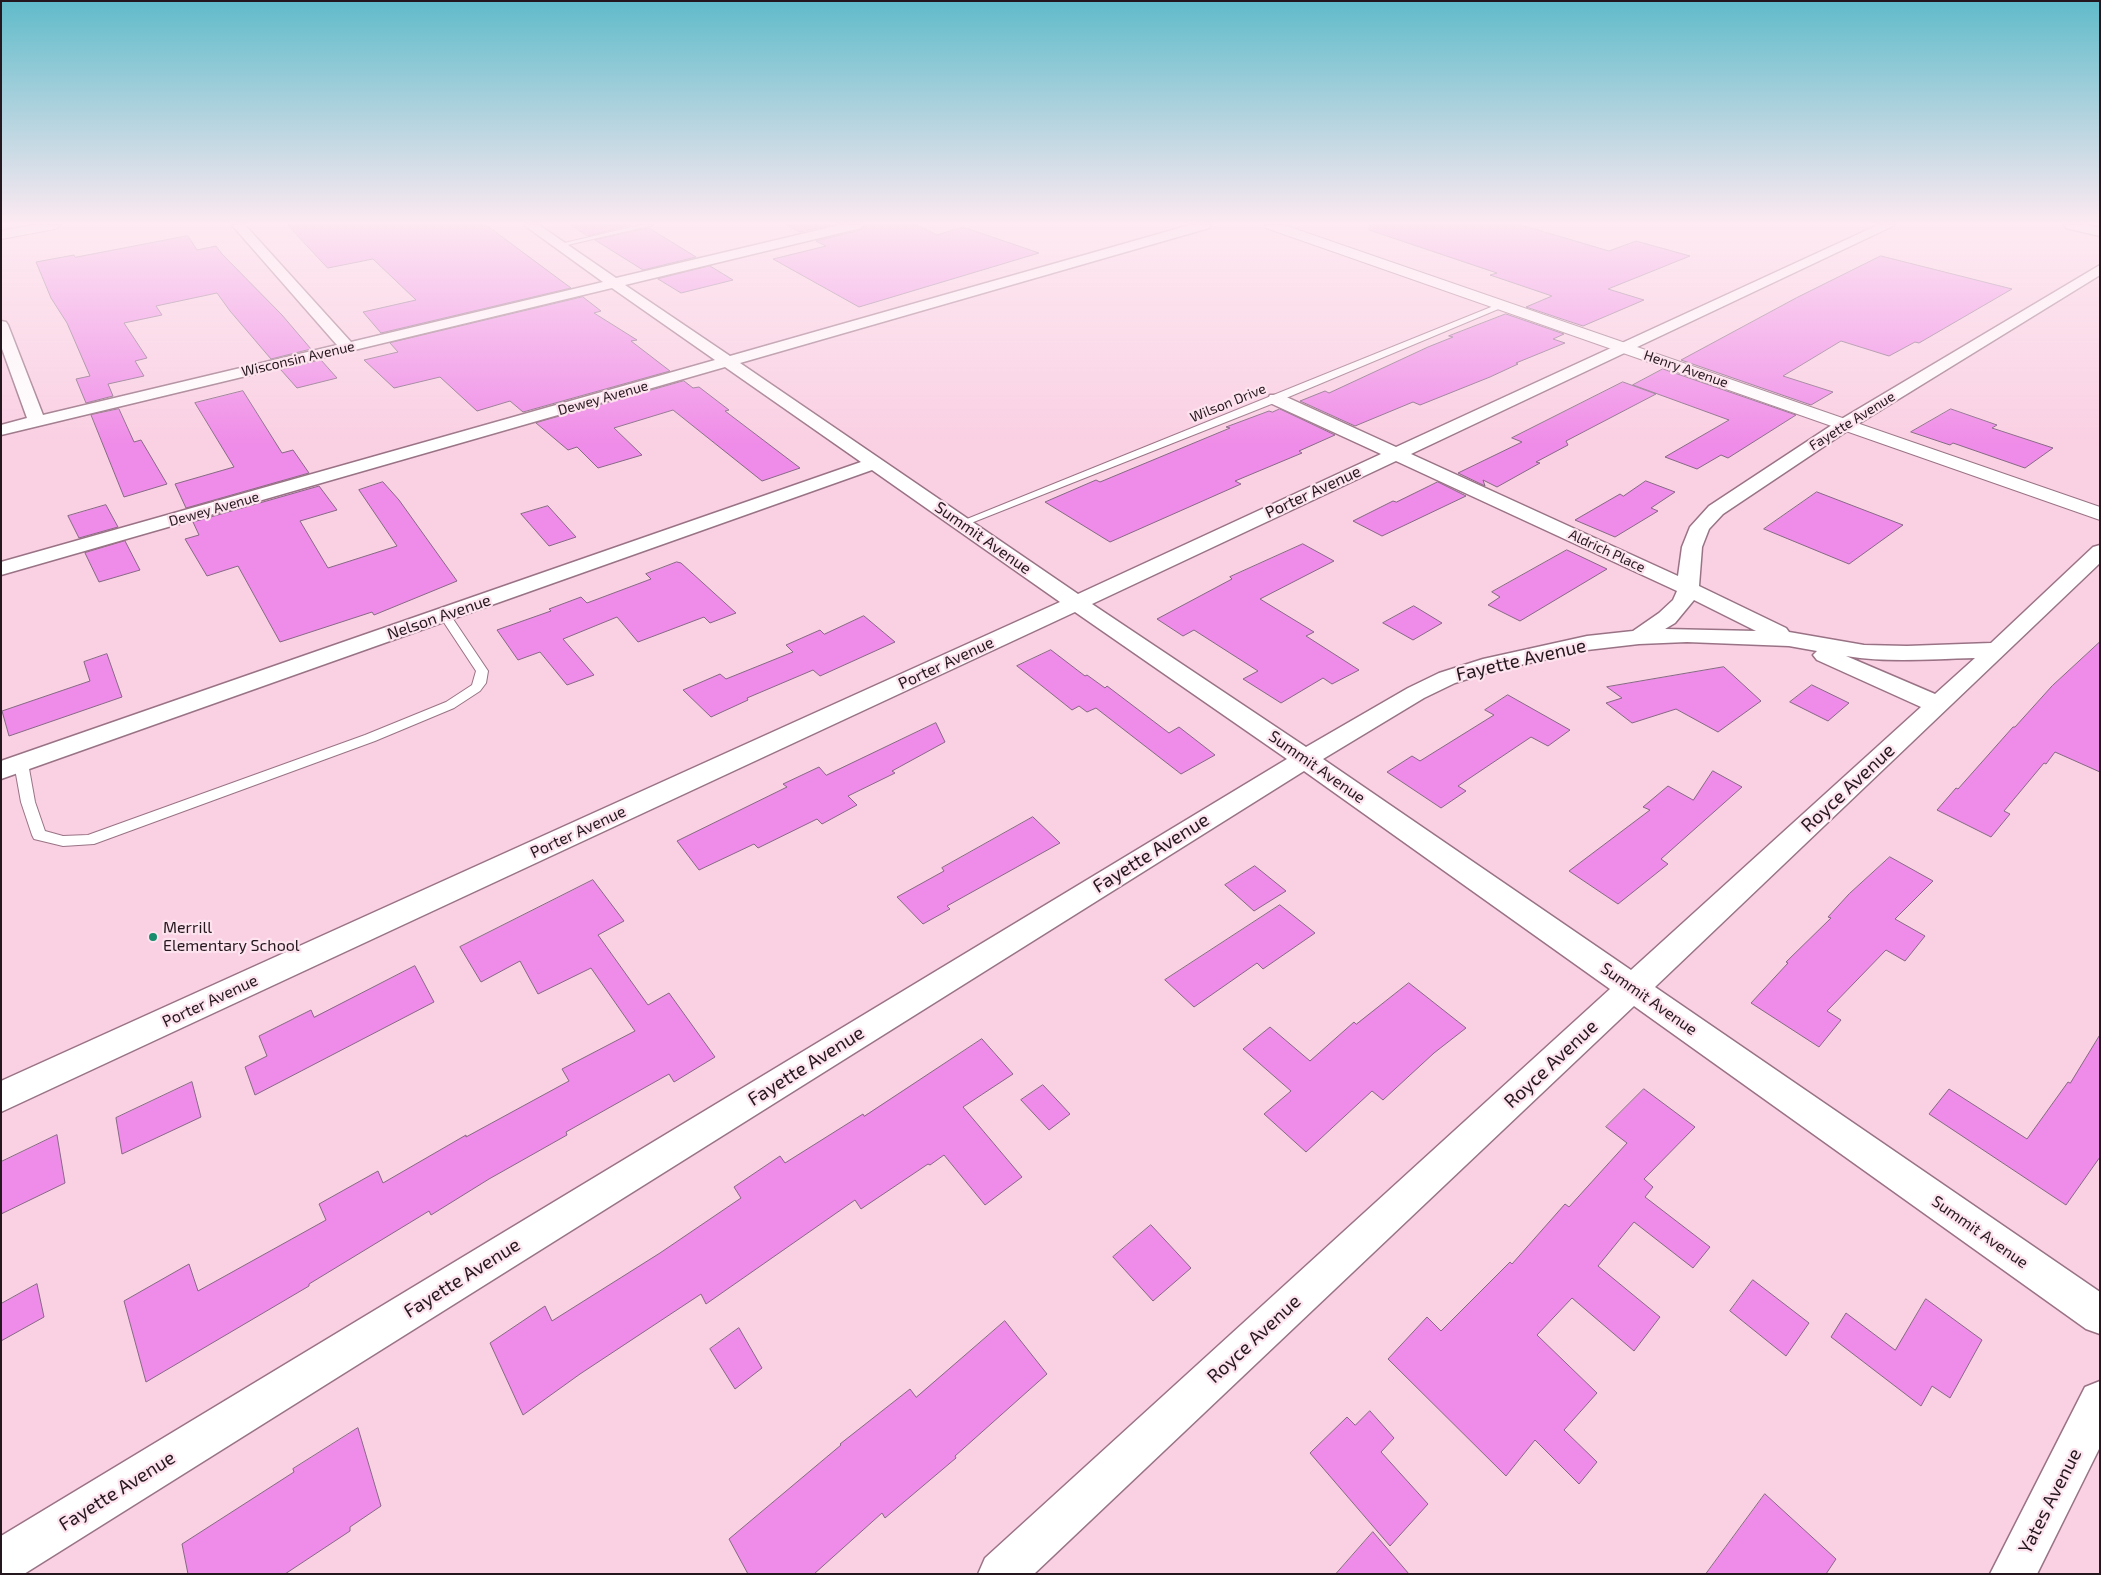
<!DOCTYPE html>
<style>
body{margin:0}
#map{position:relative;width:2101px;height:1575px;overflow:hidden;background:#fad0e3;font-family:"Exo 2",sans-serif}
canvas{display:block}
.frame{position:absolute;inset:0;border:2px solid #25171e;pointer-events:none}
</style>
<div id="map">
<canvas width="2101" height="1575"></canvas>
<div class="frame"></div>
</div>
<script>
const ctx = document.querySelector('canvas').getContext('2d');
ctx.lineJoin = 'round';
function paint(path, color) { ctx.fillStyle = color; ctx.fill(path, 'evenodd'); }
function stroke(path, color, width, dash) { ctx.strokeStyle = color; ctx.lineWidth = width; ctx.lineCap = dash ? 'butt' : 'round'; ctx.setLineDash(dash || []); ctx.stroke(path); }
function drawText(font, color, halo, rows, align = 'center') {
  ctx.font = font + ' "Exo 2",sans-serif'; ctx.lineWidth = 4.5; ctx.setLineDash([]); ctx.textBaseline = 'middle'; ctx.strokeStyle = halo; ctx.fillStyle = color; for (const [text, x, y, turn = 0] of rows) {
    ctx.save(); ctx.translate(x, y); ctx.rotate((+turn || 0) * Math.PI / 180); ctx.textAlign = isNaN(turn) ? turn : align; if (halo) ctx.strokeText(text, 0, 0); ctx.fillText(text, 0, 0); ctx.restore();
  }
}
const building = new Path2D(`
 M288,225H486L571,288L381,333L363,312L416,300L373,259L328,268Z
 M571,225H631L588,236Z
 M787,225H831L800,232Z
 M865,225H917L937,235L963,227L1039,253L859,307L773,259L826,246L816,241L861,230Z
 M1370,225H1521L1609,251L1636,241L1690,256L1608,289L1644,300L1583,326L1526,307L1552,296L1490,275L1497,273L1369,230Z
 M649,228L696,257L643,270L595,240Z
 M188,236L197,250L216,246L222,254L282,315L311,349L271,359L230,311L217,293L156,306L162,315L124,323L147,358L135,361L144,376L108,384L113,396L86,403L76,379L90,376L67,323L51,298L36,262L74,255L75,257Z
 M1881,256L2012,289L1919,343L1915,342L1889,356L1841,341L1783,376L1833,392L1811,405L1681,360L1796,298Z
 M710,266L733,280L681,293L658,279Z
 M583,297L601,311L594,313L637,340L631,341L670,371L523,412L510,401L477,411L440,377L394,388L364,360L398,352L390,343Z
 M1506,314L1564,334L1553,339L1565,343L1516,363L1518,364L1490,377L1420,405L1413,402L1355,426L1300,401L1325,391L1329,393L1428,347L1453,337L1449,336Z
 M321,360L337,378L297,388L281,370Z
 M1663,369L1796,415L1728,458L1721,455L1697,469L1665,457L1729,420L1633,385Z
 M684,381L693,388L699,387L729,410L725,411L800,468L762,481L673,410L614,428L642,455L598,468L577,447L568,450L536,423Z
 M1623,382L1656,394L1566,441L1568,445L1536,462L1540,463L1497,487L1483,480L1485,486L1458,473L1522,442L1512,438Z
 M243,391L282,453L293,450L309,473L186,508L175,484L234,467L195,403Z
 M119,409L134,442L141,440L167,484L124,497L91,415Z
 M1280,409L1335,435L1299,451L1302,453L1235,481L1241,484L1110,542L1045,502L1096,480L1100,482L1230,428L1226,427L1269,411L1272,412Z
 M1951,409L1997,425L1992,428L2053,448L2025,468L1953,443L1950,445L1911,432Z
 M1646,481L1675,492L1651,508L1658,511L1615,537L1575,520L1620,494L1623,496Z
 M383,482L399,500L457,581L374,615L372,612L280,642L238,566L207,576L185,539L199,535L193,522L319,486L337,510L300,521L328,568L397,546L359,490Z
 M1438,482L1466,496L1382,536L1353,521L1393,501L1396,502Z
 M1817,492L1903,525L1849,564L1764,529Z
 M106,505L118,527L79,538L68,516Z
 M548,506L576,537L549,546L521,514Z
 M125,541L140,570L99,582L85,553Z
 M1303,544L1334,561L1260,599L1314,632L1306,636L1359,670L1332,684L1323,678L1281,703L1243,679L1258,671L1194,630L1183,636L1157,619L1232,579L1230,577Z
 M1567,550L1607,569L1520,621L1488,605L1500,597L1492,592Z
 M677,562L681,563L736,613L710,623L704,617L638,642L617,617L563,639L594,675L567,685L540,652L518,660L497,630L551,611L549,609L581,597L587,603L651,579L646,574Z
 M1414,606L1442,623L1413,640L1383,623Z
 M864,616L895,642L820,676L813,670L747,698L748,700L711,717L683,690L720,674L726,679L793,652L786,645L820,630L824,634Z
 M2100,642V772L2055,752L2046,764L2044,763L2004,811L2010,814L1991,837L1937,810L1956,788L1958,789L2013,727H2015L2052,686Z
 M1051,650L1085,676L1087,675L1105,688L1107,686L1169,733L1179,727L1215,755L1181,774L1096,708L1087,712L1079,706L1072,710L1017,666Z
 M107,654L122,697L9,736L2,711L90,681L84,662Z
 M1724,667L1761,701L1718,732L1676,709L1632,723L1606,703L1622,698L1607,687Z
 M1812,685L1849,703L1828,721L1790,702Z
 M1508,695L1570,730L1548,746L1531,737L1458,786L1466,791L1441,808L1387,772L1412,756L1420,761L1494,715L1485,710Z
 M936,723L945,742L892,771L895,773L848,796L857,805L822,824L817,819L758,848L754,844L699,870L677,841L787,787L783,784L819,767L826,775Z
 M1713,771L1742,787L1661,859L1668,864L1618,904L1569,871L1650,810L1643,807L1668,786L1693,800Z
 M1033,817L1060,843L947,906L950,909L923,924L897,897L944,871L942,868Z
 M1890,857L1933,881L1895,919L1925,936L1905,961L1886,950L1827,1011L1841,1020L1819,1047L1751,1003L1788,963L1786,962L1831,918L1828,917L1849,894Z
 M1255,866L1286,891L1254,911L1225,885Z
 M593,880L624,921L598,935L648,1005L669,993L715,1057L674,1082L669,1074L566,1132L567,1135L489,1179L431,1215L429,1211L309,1284V1286L146,1382L124,1301L189,1264L198,1291L326,1220L319,1204L378,1171L383,1183L466,1135V1137L569,1081L562,1069L635,1031L591,968L538,994L520,961L481,982L460,947Z
 M1280,905L1315,933L1263,969L1257,963L1194,1007L1165,980Z
 M415,966L434,1002L255,1095L245,1067L267,1056L259,1036L311,1010L314,1017Z
 M1409,983L1466,1028L1434,1053L1383,1100L1372,1091L1306,1152L1264,1114L1291,1091L1243,1049L1270,1027L1310,1061L1354,1022L1356,1024Z
 M2100,1035V1157L2066,1205L1929,1114L1949,1089L2027,1139L2068,1082L2070,1083Z
 M982,1039L1013,1074L963,1107L1022,1177L985,1205L944,1155L930,1165L928,1164L861,1209L855,1200L706,1304L701,1294L580,1374L523,1415L490,1343L545,1306L552,1321L660,1253L741,1198L734,1187L780,1156L785,1163L863,1114L864,1116Z
 M192,1082L201,1117L122,1154L116,1118Z
 M1043,1085L1070,1114L1049,1130L1021,1100Z
 M1644,1089L1695,1127L1644,1179L1653,1187L1645,1197L1710,1247L1693,1268L1634,1222L1598,1266L1660,1317L1634,1351L1572,1298L1537,1335L1597,1393L1564,1430L1597,1462L1579,1484L1535,1440L1506,1476L1388,1359L1427,1317L1441,1331L1510,1262L1512,1264L1565,1204L1569,1207L1627,1143L1606,1127Z
 M57,1135L65,1183L1,1214V1162Z
 M1151,1225L1191,1268L1153,1301L1113,1257Z
 M1753,1280L1809,1323L1786,1356L1730,1311Z
 M37,1284L44,1317L1,1341V1304Z
 M1926,1299L1982,1340L1950,1398L1932,1386L1921,1406L1831,1337L1846,1313L1895,1350Z
 M1005,1321L1047,1374L955,1456L956,1458L885,1518L882,1513L814,1574H748L729,1539L841,1445L840,1444L910,1389L916,1397Z
 M739,1328L762,1368L735,1389L710,1349Z
 M1370,1411L1394,1438L1381,1452L1428,1504L1390,1546L1310,1453L1347,1417L1355,1425Z
 M358,1428L381,1506L350,1527V1531L285,1574H188L182,1544L294,1472L293,1469Z
 M1765,1494L1836,1559L1826,1574H1706Z
 M1373,1532L1409,1574H1336Z`);
const lane = new Path2D(`
 M640,225H653L559,247L556,245Z
 M1501,303L1508,305L1279,401L966,525H958L957,523Z
 M445,612L449,613L488,671L486,683L480,691L454,708L375,741L94,844L63,846L34,839L32,835L21,802L14,763L16,760H26L28,763L35,802L45,831L63,836L88,835L365,735L446,702L472,685L476,671L439,615Z`);
const street = new Path2D(`
 M232,225H245L351,342L603,282L524,225H539L616,278L840,225H863L861,228L625,285L730,356L1190,225H1211L1209,228L740,363L1078,594L1381,454L1270,403L1268,399L1270,395H1282L1396,447L1878,225H1895L1411,454L1678,576L1682,547L1690,527L1709,506L1838,421L2100,265V275L1850,429L1723,514L1709,529L1702,547L1699,586L1786,628L1789,632L1864,645L1907,646L1991,643L2093,547L2100,545V563L1655,987L2100,1292V1334L2086,1329L1634,1006L1034,1574H978L985,1558L1610,989L1304,771L24,1574H1V1536L1287,759L1075,612L1,1112V1081L1060,602L872,470L1,779V761L861,462L725,367L1,575V562L715,360L612,288L1,435V425L27,418L1,346V321L6,322L8,325L43,415L337,345ZM1396,461L1677,591L1673,600L1659,613L1633,631L1587,636L1483,659L1439,673L1408,688L1306,747L1092,604ZM1694,600L1756,631L1665,629L1675,623ZM1687,642L1789,646L1817,651L1813,655L1817,660L1921,707L1631,970L1323,759L1424,698L1455,683L1489,672L1587,650L1639,644ZM1846,656C1888,663 1932,659 1975,658L1935,694Z
 M2064,225H2087L2100,228V236L2066,228Z
 M2100,1381V1447L2037,1574H1990L2085,1387Z`);
const secondary = new Path2D(`
 M32,225H61L55,229L1,239V231Z
 M1265,225H1284L2100,507V520L1266,228Z`);
const markers = [
 [153,937,5,"#188c6d"]
];
const farStreetnames = [
 ["Wisconsin Avenue",298,359,-13],
 ["Henry Avenue",1686,369,19],
 ["Dewey Avenue",603,398,-16],
 ["Wilson Drive",1228,403,-22],
 ["Fayette Avenue",1852,421,-32],
 ["Dewey Avenue",214,509,-16],
 ["Aldrich Place",1607,551,25]
];
const streetNames = [
 ["Porter Avenue",1313,492,-25],
 ["Summit Avenue",983,538,35],
 ["Nelson Avenue",439,617,-19],
 ["Porter Avenue",946,663,-25],
 ["Summit Avenue",1317,767,35],
 ["Porter Avenue",578,832,-25],
 ["Summit Avenue",1649,999,35],
 ["Porter Avenue",210,1001,-25],
 ["Summit Avenue",1980,1232,35]
];
const poiNames = [
 ["Merrill",163,928],
 ["Elementary School",163,946]
];
const nearStreetnames = [
 ["Fayette Avenue",1521,660,-13],
 ["Royce Avenue",1848,788,-43],
 ["Fayette Avenue",1151,853,-32],
 ["Royce Avenue",1551,1064,-43],
 ["Fayette Avenue",806,1066,-32],
 ["Fayette Avenue",462,1278,-32],
 ["Royce Avenue",1254,1339,-43],
 ["Fayette Avenue",117,1491,-32],
 ["Yates Avenue",2050,1501,-63]
];
paint(building, '#ef8be8');
stroke(building, '#866984', 1);
stroke(lane, '#997385', 2);
stroke(street, '#997385', 3);
stroke(secondary, '#997385', 2);
paint(lane, '#fff');
paint(street, '#fff');
paint(secondary, '#fff');
const sky = ctx.createLinearGradient(0, 0, 0, 446);
sky.addColorStop(0, '#60bbca');
sky.addColorStop(0.5, '#fdeaf2');
sky.addColorStop(1, '#fdeaf200');
ctx.fillStyle = sky;
ctx.fillRect(0, 0, 2101, 446);
for (const [x, y, r, color] of markers) { const dot = new Path2D(); dot.arc(x, y, r, 0, 2 * Math.PI); ctx.fillStyle = color; ctx.fill(dot); stroke(dot, '#fde3ee', 2); }
drawText('14px', '#25171e', '#fde3ee', farStreetnames);
drawText('16px', '#25171e', '#fde3ee', streetNames);
drawText('16px', '#25171e', '#fde3ee', poiNames, 'left');
drawText('19px', '#25171e', '#fde3ee', nearStreetnames);
</script>
